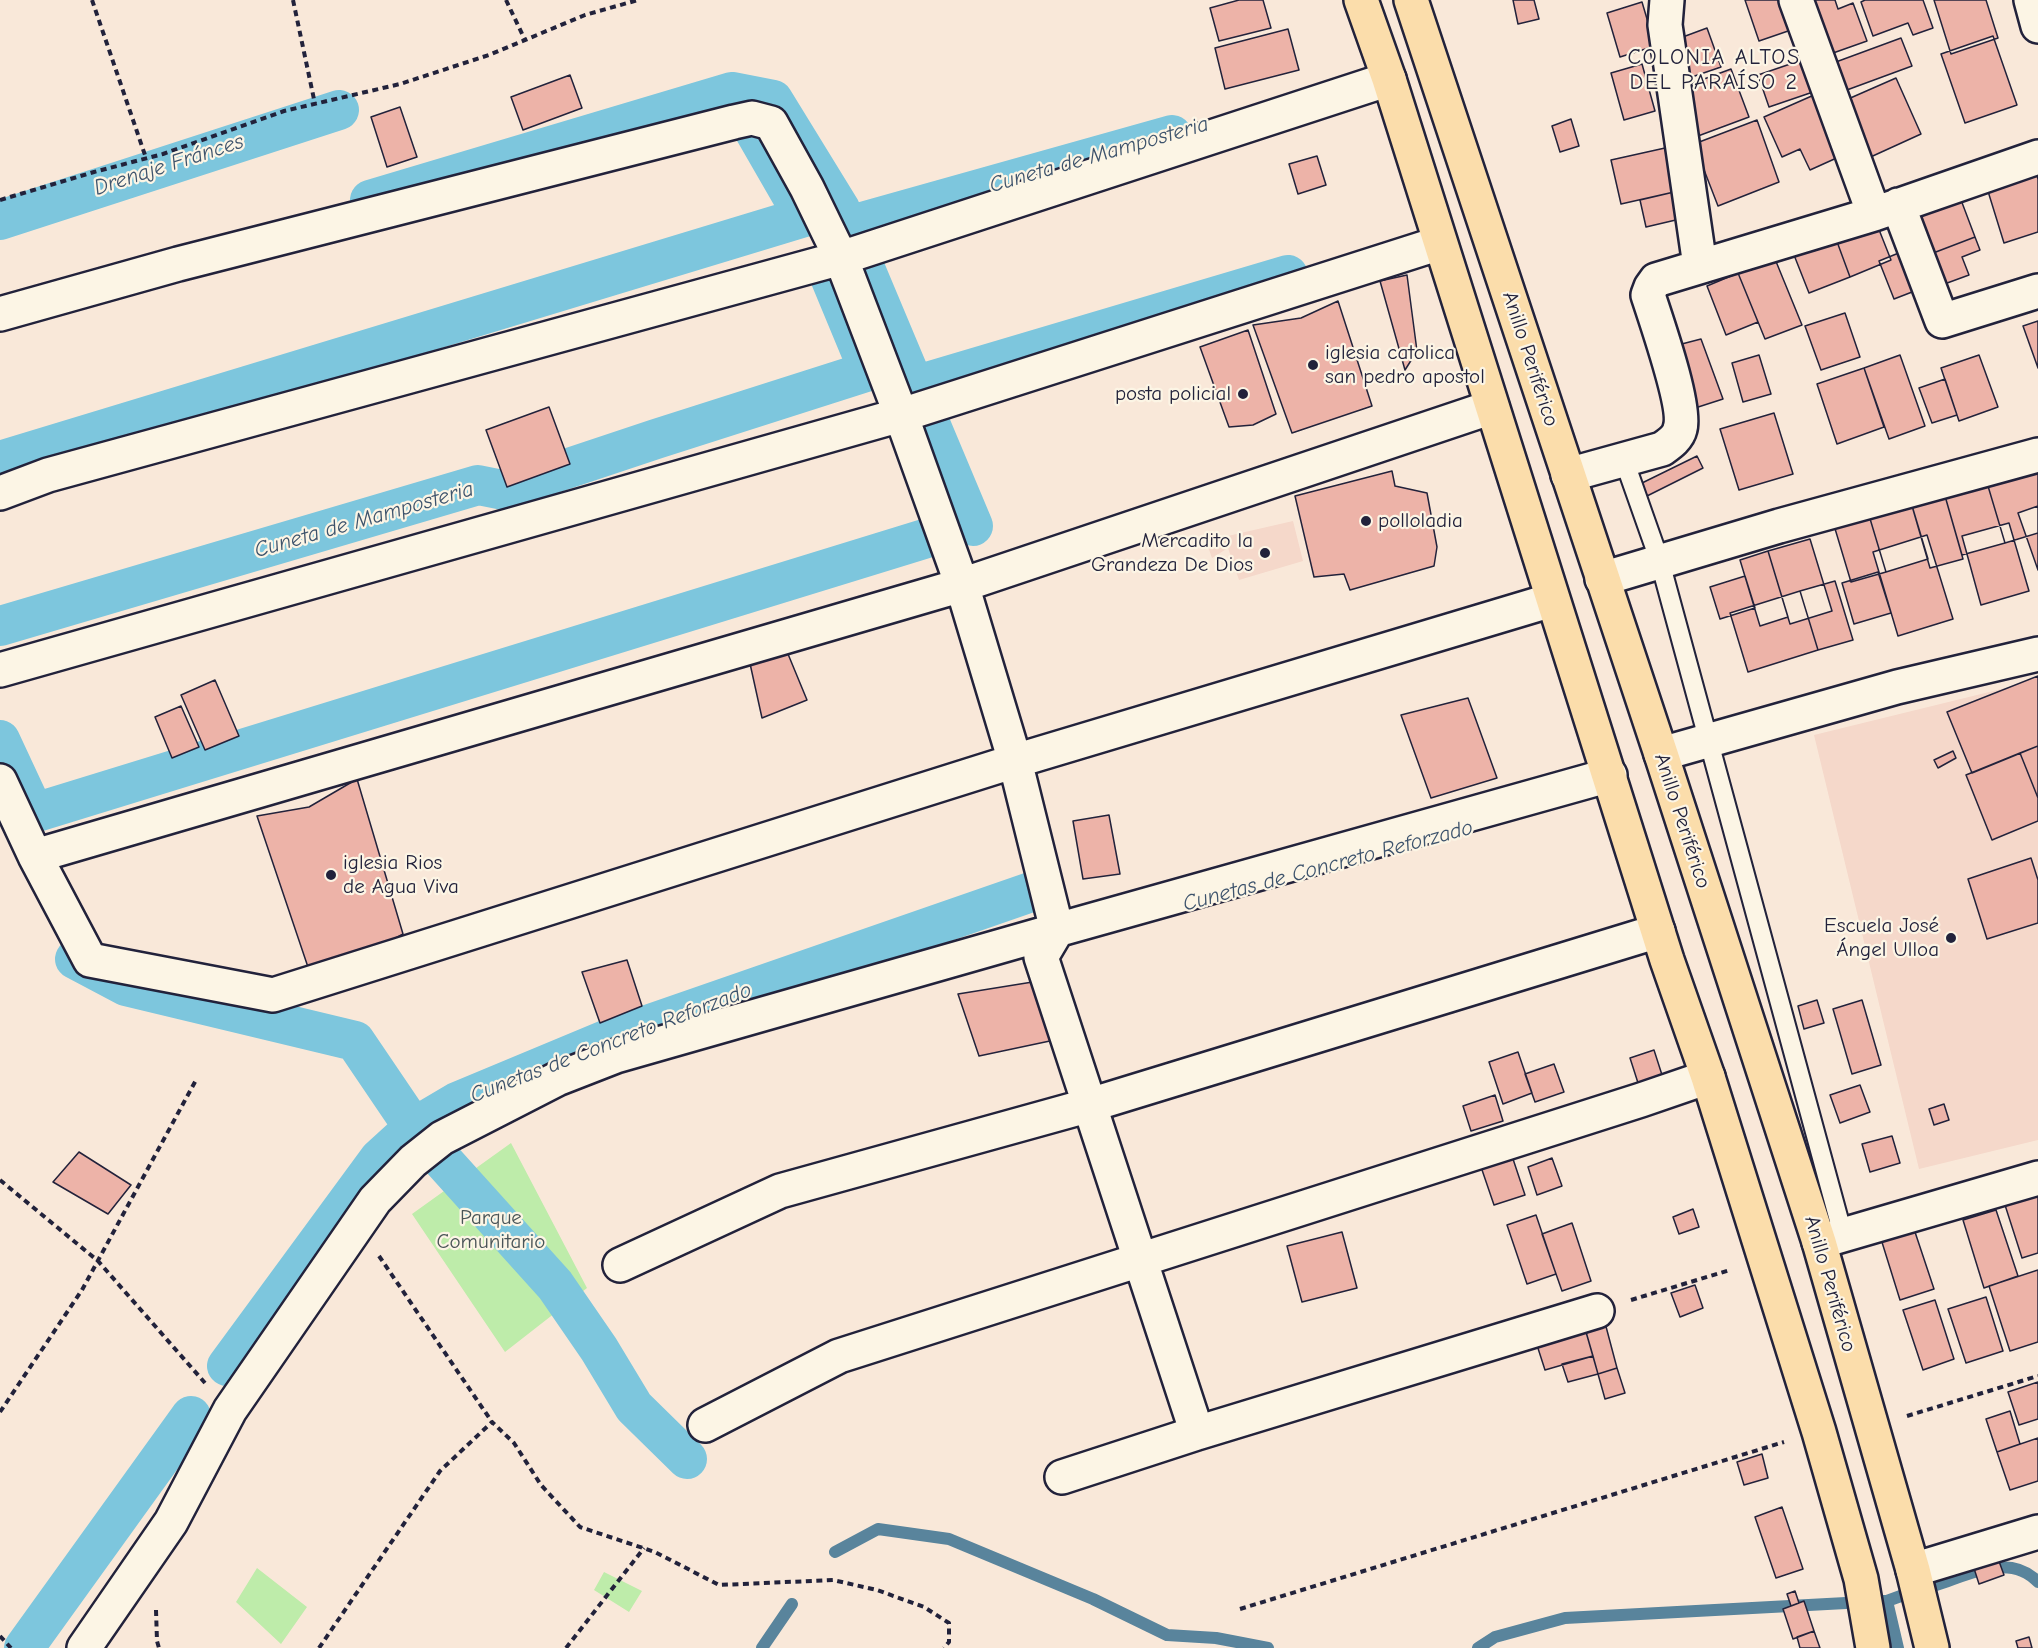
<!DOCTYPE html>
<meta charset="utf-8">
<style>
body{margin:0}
canvas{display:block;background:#f9e8d9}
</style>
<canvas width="2038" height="1648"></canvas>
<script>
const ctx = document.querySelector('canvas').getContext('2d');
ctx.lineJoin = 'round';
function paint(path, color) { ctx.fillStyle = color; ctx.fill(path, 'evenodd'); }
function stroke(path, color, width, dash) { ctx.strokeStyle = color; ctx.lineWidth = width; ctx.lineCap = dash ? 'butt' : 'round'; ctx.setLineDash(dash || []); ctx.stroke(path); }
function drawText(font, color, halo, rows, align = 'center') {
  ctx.font = font + ' "Comic Neue",sans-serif'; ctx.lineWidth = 4.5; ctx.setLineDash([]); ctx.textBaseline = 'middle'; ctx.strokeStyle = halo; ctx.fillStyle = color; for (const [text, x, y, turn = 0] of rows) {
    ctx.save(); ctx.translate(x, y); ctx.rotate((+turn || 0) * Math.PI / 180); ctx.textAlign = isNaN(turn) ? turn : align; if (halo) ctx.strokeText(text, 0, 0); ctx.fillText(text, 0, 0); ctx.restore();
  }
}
const built = new Path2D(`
 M1293,521L1303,561L1239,580L1228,548L1212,558L1206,541Z
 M2038,680V1140L1919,1169L1814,735Z`);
const green = new Path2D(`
 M511,1143L587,1288L505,1352L412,1214Z
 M257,1568L307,1607L281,1644L236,1602Z
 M604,1572L642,1591L629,1612L594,1590Z`);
const stream = new Path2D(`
 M835,1552L878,1529L949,1539L1093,1599L1167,1635L1216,1638L1268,1648
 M1936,1585C1968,1575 2010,1552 2038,1582
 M1875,1601H1887L1898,1648
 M1887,1601L1909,1593
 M762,1648L792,1604
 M1478,1648L1495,1637L1565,1618L1846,1603`);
const canal = new Path2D(`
 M732,92L773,100L840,209L973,526
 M0,220L339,110
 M855,224L1172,135
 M914,386L1288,275
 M0,461L804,217L732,92L370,200
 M0,626L478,485L503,490L656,439L869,371L830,277
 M0,740L34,813L924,539
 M75,959L126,986L355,1041L418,1134
 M436,1153L555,1285L599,1349L634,1407L687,1459
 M227,1366L379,1159L413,1128L457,1102L613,1037L1031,892
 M24,1648L191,1416`);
const building = new Path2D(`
 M1239,0H1263L1271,28L1219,41L1210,8Z
 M1513,0H1534L1539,19L1518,24Z
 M1745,0H1781L1791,30L1759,41Z
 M1799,0H1835L1838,9L1853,3L1867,41L1819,58Z
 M1865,0H1923L1933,28L1913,35L1908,23L1873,36L1861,2Z
 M1934,0H1986L1998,38L1951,54Z
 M1642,2L1655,46L1620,57L1607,13Z
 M1707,28L1721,67L1686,79L1672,41Z
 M1288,29L1299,70L1225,89L1215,48Z
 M1993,36L2017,105L1965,123L1941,54Z
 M1901,38L1912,66L1836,94L1825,66Z
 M1802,60L1813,92L1769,107L1758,75Z
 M1642,64L1655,111L1624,120L1611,73Z
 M1731,69L1749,117L1698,136L1680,88Z
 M570,75L582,108L523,130L511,97Z
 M1896,78L1921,134L1864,160L1839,103Z
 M1814,95L1841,156L1810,170L1800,149L1782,157L1764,117Z
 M400,107L417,157L387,167L371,117Z
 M1571,119L1579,146L1560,152L1552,126Z
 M1757,120L1779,182L1718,206L1694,144Z
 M1665,148L1674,192L1621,204L1611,160Z
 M1317,156L1326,185L1298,194L1289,164Z
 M2036,172L2038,179V232L2004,243L1987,188Z
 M1674,192L1680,219L1646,227L1640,200Z
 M1958,192L1975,237L1928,255L1911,210Z
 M1876,222L1891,260L1850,277L1836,239Z
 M1975,237L1980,250L1962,257L1969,275L1939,286L1928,255Z
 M1836,239L1850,277L1809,293L1794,255Z
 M1911,248L1925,287L1894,299L1879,261Z
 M1775,259L1802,325L1765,339L1738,273Z
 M1738,273L1758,322L1726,335L1707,286Z
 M1407,275L1417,351L1405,370L1380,281Z
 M1338,301L1372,406L1292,433L1253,325L1301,318Z
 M1845,313L1860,357L1821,370L1805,326Z
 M2038,321V368L2023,326Z
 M1248,330L1276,414L1253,425L1229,427L1200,347Z
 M1701,339L1723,399L1692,409L1674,346Z
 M1759,355L1771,394L1743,402L1732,363Z
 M1900,355L1925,426L1889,439L1864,368Z
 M1979,355L1998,407L1959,421L1941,368Z
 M1864,368L1884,427L1837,444L1817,384Z
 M1945,379L1957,415L1932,423L1919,388Z
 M549,407L570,464L507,487L486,430Z
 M1774,413L1793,474L1739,490L1720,429Z
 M1697,456L1703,468L1643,498L1640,484Z
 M2038,461V533L2005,543L1985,476Z
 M1392,471L1395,486L1427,493L1437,547L1434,566L1350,590L1344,574L1314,577L1295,496Z
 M1985,476L2005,543L1962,555L1943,489Z
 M1943,489L1963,559L1930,568L1910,499Z
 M1910,499L1928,559L1886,572L1868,512Z
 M2038,506V570L2018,513Z
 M1868,512L1886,572L1851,582L1833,522Z
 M2009,523L2029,591L1981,605L1962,536Z
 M1927,535L1953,619L1898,636L1873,552Z
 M1810,539L1832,611L1790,624L1768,551Z
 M1768,551L1788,617L1760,626L1740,560Z
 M1878,572L1891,613L1854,624L1842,583Z
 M1745,576L1755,608L1720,619L1710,587Z
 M1835,581L1853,640L1818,650L1800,591Z
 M1800,591L1818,650L1748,672L1730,613Z
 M788,654L807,700L762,718L749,659Z
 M2038,676V746L1972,773L1947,712Z
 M215,680L239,736L205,750L181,695Z
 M1468,698L1497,778L1431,798L1401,715Z
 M181,706L199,747L172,758L155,717Z
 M2038,746V798L2020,753Z
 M1953,751L1956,758L1938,768L1934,760Z
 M2020,753L2038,798V821L1992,840L1966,775Z
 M357,779L403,934L357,960L311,976L257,816L309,807Z
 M1109,815L1120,874L1083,879L1073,821Z
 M2031,858L2038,880V923L1987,939L1968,879Z
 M627,960L642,1006L600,1023L582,972Z
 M1045,980L1064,1038L979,1056L958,994Z
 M1817,1000L1824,1023L1804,1029L1798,1006Z
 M1862,1000L1881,1065L1852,1074L1833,1009Z
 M1654,1050L1663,1078L1639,1086L1630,1058Z
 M1518,1052L1532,1093L1503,1104L1489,1062Z
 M1554,1064L1564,1092L1535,1102L1525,1074Z
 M1860,1085L1870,1112L1840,1123L1830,1095Z
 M1495,1095L1503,1121L1471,1131L1463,1106Z
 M1944,1104L1949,1120L1934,1125L1929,1109Z
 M1892,1136L1900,1163L1870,1172L1862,1144Z
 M79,1152L131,1185L108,1214L53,1182Z
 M1511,1153L1525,1195L1494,1205L1480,1164Z
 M1552,1158L1562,1186L1537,1195L1528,1167Z
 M2038,1194V1253L2022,1258L2005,1205Z
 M1693,1209L1699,1227L1679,1234L1673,1217Z
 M1996,1210L2018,1276L1984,1288L1963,1220Z
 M1536,1215L1556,1274L1527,1284L1507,1225Z
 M1572,1223L1591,1281L1562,1291L1542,1234Z
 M1914,1229L1934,1289L1900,1300L1881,1239Z
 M1342,1232L1357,1288L1302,1302L1287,1246Z
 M2038,1270V1342L2010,1351L1989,1286Z
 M1695,1285L1703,1308L1680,1317L1671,1293Z
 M1986,1297L2003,1351L1966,1363L1948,1309Z
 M1935,1300L1954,1359L1923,1370L1903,1310Z
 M1604,1319L1617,1368L1598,1374L1584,1325Z
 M1584,1325L1593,1356L1545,1370L1535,1339Z
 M1593,1356L1598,1374L1568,1382L1562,1364Z
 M1617,1368L1625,1393L1605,1399L1598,1374Z
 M2038,1382V1419L2019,1425L2008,1392Z
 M2010,1411L2020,1444L1997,1452L1986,1419Z
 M2038,1438V1481L2010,1490L1997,1452Z
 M1762,1454L1768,1478L1744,1485L1737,1462Z
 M1782,1507L1803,1569L1776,1578L1755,1517Z
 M1996,1553L2004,1575L1979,1584L1972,1562Z
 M1795,1591L1799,1603L1791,1606L1787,1594Z
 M1804,1601L1814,1631L1793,1639L1783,1609Z
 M1814,1631L1820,1648H1800L1797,1637Z
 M2029,1637L2032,1648H2018L2016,1641Z`);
const path = new Path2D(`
 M92,0L146,158
 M293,0L315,104
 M506,0L525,40
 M0,200L94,172L163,154L284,111L400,84L489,55L585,15L638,0
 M0,1180L98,1261L205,1383
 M379,1256L492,1422
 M1631,1300L1730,1270
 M0,1412L82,1290L196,1080
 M1907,1416L2038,1376
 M1240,1609L1784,1442
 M156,1610L157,1641L159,1648
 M0,1636L11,1648
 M319,1648L440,1471L492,1422L514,1443L541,1485L580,1527L655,1552L719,1585L833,1580L877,1590L924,1607L949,1623V1642L944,1648
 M566,1648L644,1548`);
const service = new Path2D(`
 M1624,460L1660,562L1843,1235`);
const minor = new Path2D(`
 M1667,0L1665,25L1700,266
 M1796,0L1874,214
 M1898,205L1942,321L2038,291
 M0,314L178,264L734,122L752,118L771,123L807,188L841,258L901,415L962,585L1015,761L1057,930L1041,957L1197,1433
 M1568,475L1662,449C1669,444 1678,438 1680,429C1687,408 1656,320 1648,295L1651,287L1656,280L1874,214L2038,157
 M0,493L48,475L841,258L1389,79
 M1602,579L1779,526L2038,455
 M0,670L911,412L1440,243
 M1661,754L1897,687L2038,654
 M0,781L35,856L90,960L273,995L1015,761L1552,600
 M35,856L962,585L1492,407
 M620,1265L780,1191L1090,1105L1658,931
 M705,1425L839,1356L1641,1100L1708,1077
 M1062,1477L1197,1433L1597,1311
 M1913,1570L2038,1532
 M84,1648L171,1522L230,1410L375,1200L413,1161L442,1138L557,1079L616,1056L1057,930L1610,775`);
const tertiary = new Path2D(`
 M2031,0L2038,26
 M1819,1242L2038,1178`);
const trunk = new Path2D(`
 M1361,0L1389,79L1667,960L1708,1077L1819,1432L1861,1579L1873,1648
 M1411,0L1661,754L1819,1242L1913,1570L1932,1648`);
const markers = [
 [1313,365,6,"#22223b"],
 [1243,394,6,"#22223b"],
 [1366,521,6,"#22223b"],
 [1265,553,6,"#22223b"],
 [331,875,6,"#22223b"],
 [1951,938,6,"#22223b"]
];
const poiNames = [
 ["iglesia catolica",1325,353],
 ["san pedro apostol",1325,377],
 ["posta policial",1231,394,"right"],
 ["polloladia",1378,521],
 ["Mercadito la",1253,541,"right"],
 ["Grandeza De Dios",1253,565,"right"],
 ["iglesia Rios",343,863],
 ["de Agua Viva",343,887],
 ["Escuela José",1939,926,"right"],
 ["Ángel Ulloa",1939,950,"right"]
];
const streetNames = [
 ["Anillo Periférico",1530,359,72],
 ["Anillo Periférico",1682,821,72],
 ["Anillo Periférico",1830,1284,74]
];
const parkNames = [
 ["Parque",491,1218],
 ["Comunitario",491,1242]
];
const neighbourhoodNames = [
 ["COLONIA ALTOS",1714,58],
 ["DEL PARAÍSO 2",1714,83]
];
const waterNames = [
 ["Cuneta de Mamposteria",1099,155,-16],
 ["Drenaje Fránces",169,165,-18],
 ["Cuneta de Mamposteria",364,520,-16],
 ["Cunetas de Concreto Reforzado",1328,866,-15],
 ["Cunetas de Concreto Reforzado",611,1043,-21]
];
paint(built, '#f5d8ca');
paint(green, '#beecaa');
stroke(stream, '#59849c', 12);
stroke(canal, '#7dc6dd', 40);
paint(building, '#edb3a8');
stroke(building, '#22223b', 1.5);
stroke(service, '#22223b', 22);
stroke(minor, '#22223b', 38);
stroke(tertiary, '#22223b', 38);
stroke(trunk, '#22223b', 38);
stroke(path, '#22223b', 4, [6, 4.5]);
stroke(service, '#fcf5e5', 18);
stroke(minor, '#fcf5e5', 33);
stroke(tertiary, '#fcf5e5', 33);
stroke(trunk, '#fbddab', 33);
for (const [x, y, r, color] of markers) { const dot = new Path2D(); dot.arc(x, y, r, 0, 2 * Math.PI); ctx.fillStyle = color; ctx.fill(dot); stroke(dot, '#fcf5e5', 2); }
drawText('21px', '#22223b', '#fcf5e5', poiNames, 'left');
drawText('21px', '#22223b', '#fcf5e5', streetNames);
drawText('21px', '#495457', '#fcf5e5', parkNames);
ctx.letterSpacing = '1.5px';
drawText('22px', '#22223b', '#fcf5e5', neighbourhoodNames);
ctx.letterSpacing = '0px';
drawText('italic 22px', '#3d536c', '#fcf5e5', waterNames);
</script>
